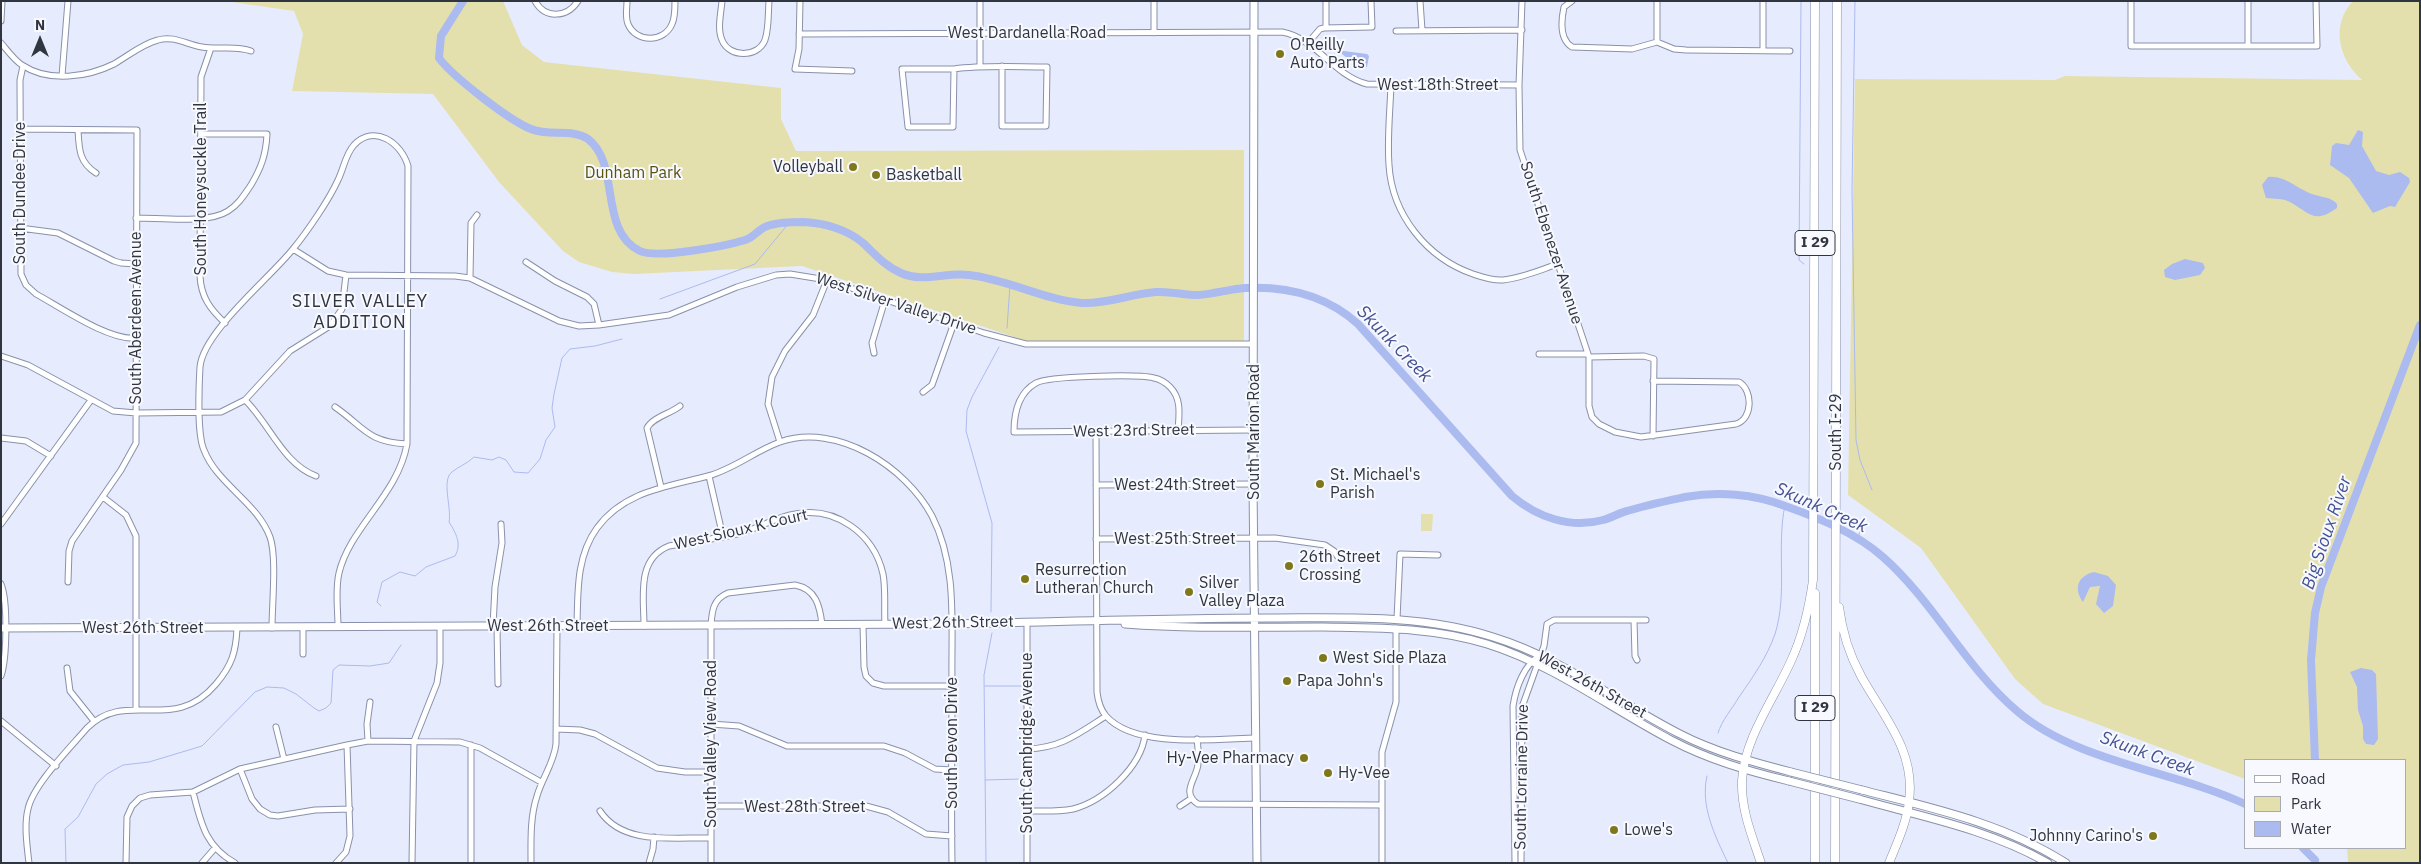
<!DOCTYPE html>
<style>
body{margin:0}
#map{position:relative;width:2421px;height:864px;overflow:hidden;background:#e6ecfd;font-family:"IBM Plex Sans",sans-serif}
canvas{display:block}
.frame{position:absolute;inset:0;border:2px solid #313540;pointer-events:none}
.legend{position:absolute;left:2244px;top:759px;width:162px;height:90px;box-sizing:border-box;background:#f7f9ff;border:1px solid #a8abb3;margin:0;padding:6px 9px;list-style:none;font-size:15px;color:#313540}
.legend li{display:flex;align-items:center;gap:10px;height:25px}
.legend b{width:25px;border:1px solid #a8abb3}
.north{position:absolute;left:15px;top:15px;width:50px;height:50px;-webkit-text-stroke:4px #f7f9ff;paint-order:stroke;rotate:0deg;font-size:14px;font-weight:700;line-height:20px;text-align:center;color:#313540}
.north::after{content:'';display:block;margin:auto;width:18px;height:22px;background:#313540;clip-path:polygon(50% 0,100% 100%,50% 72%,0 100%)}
</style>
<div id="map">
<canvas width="2421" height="864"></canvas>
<div class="frame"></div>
<ul class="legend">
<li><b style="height:6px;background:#fff"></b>Road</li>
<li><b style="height:14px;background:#e4e0ae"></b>Park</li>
<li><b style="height:14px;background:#abbaef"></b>Water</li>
</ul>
<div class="north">N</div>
</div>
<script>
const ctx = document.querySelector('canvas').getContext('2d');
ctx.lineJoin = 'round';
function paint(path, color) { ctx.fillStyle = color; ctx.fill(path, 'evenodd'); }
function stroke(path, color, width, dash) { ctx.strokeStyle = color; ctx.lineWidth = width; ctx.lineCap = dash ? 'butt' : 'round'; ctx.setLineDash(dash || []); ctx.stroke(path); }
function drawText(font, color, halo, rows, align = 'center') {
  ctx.font = font + ' "IBM Plex Sans",sans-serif'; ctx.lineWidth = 4; ctx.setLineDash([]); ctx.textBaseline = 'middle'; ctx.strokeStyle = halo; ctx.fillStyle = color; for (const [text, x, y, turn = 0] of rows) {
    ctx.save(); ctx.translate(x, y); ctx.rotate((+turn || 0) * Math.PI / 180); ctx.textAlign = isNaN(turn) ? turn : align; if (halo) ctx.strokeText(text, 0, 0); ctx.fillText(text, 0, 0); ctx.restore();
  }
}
const green = new Path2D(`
 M225,1H503L522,45L544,62L781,88V119L796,151L1244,150V341H1026L802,266L634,274L612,272L579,262L563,251L499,182L433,94L292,91L303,34L294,11Z
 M2353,1H2420V863H2348L2347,848H2405V760H2245V779L2043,704L2015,679L1921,548L1848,495L1855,79L2055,80L2065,76L2362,80C2339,60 2330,25 2353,1Z
 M1421,514H1433L1432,531H1421Z`);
const water = new Path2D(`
 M1336,50L1367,54L1369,56L1367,67L1360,68L1342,54L1336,52Z
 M2358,130L2363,132L2362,146L2376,171L2389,175L2400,172L2409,178L2410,182L2395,207L2390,206L2373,213L2349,178L2330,165L2332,146L2336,143L2349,145Z
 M2268,177C2285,175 2297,189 2312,194C2320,197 2332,197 2337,204V208C2314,224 2311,214 2290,202C2282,198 2274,199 2266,198L2262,185Z
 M2185,259L2203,263L2205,268L2200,275L2175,280L2165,277L2164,270L2172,264Z
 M2094,572L2108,576L2116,585L2113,606L2104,613L2096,604L2100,586L2090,587L2083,602C2073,588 2078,576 2094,572Z
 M2361,668L2372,670L2376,674L2378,739L2374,745L2366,744L2363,739V726L2358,710L2357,687L2350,672Z`);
const stream = new Path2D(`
 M1801,1L1799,260L1804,264
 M1855,1L1852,191L1856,440L1860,460L1872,490
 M660,299L755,264L789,223
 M1007,328L1010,285
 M1858,539L1861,527
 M381,606L377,602L382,582L400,572L415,576L426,567L455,556C462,544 456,533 449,522C452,508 441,480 452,472C459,466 467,464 474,457L492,460L499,457L506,460L514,472L528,473L540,459L546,440L555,427L552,408L554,394L562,358L570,349L595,346L622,339
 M991,612L992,523L966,431L967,410L972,397L999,347
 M985,686H1022
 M1718,733C1722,720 1732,709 1739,697C1753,677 1767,657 1775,634C1788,593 1776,548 1785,505
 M1707,776C1700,806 1715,836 1728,863
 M985,780L1022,779
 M2420,815V827
 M66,863L65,829L78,817L96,784L107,774L123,765L149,762L202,746L255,692L267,687L284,688L296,694L314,708L319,711L326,708L331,703L333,670L339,665L370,666L389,663L401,645
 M986,863L984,675L992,633`);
const river = new Path2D(`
 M463,1L441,36L439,58C452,76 510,121 531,129C549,137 572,128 588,139C621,164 598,231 640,251C657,259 726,246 745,240C753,238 756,232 763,228C773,222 792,222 804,222C825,223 848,230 863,243C875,254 886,267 901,273C923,283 945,272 969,275C1007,279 1044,300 1082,303C1108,304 1130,294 1156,292C1170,291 1184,295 1198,295C1214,294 1230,289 1245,288C1288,286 1326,295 1358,324L1512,496C1537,517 1570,529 1603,520C1611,518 1619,513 1627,511C1646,505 1666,501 1685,497C1718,491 1754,494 1785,506C1819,518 1856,533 1883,557C1934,602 1965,667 2017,711C2076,762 2175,771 2245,804
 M2315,760L2311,660L2315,613L2321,587L2420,325
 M2303,848L2315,860`);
const minor = new Path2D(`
 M535,1C545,19 567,18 578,1
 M627,1C627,9 625,17 628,24C636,43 664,43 672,24C675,18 675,9 675,1
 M722,1C721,13 717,29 722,40C729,58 758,58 765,40C769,28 768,14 769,1
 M800,1L799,49L795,69L852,71
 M1154,1V33
 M1326,1V28
 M1420,1L1422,30
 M1522,1L1519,85L1520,150L1589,357V406L1592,417L1599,424L1615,432L1641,437L1736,424C1753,419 1753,390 1739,382L1653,381
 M1572,1L1564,7C1561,21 1559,39 1572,47L1632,49L1657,42L1674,49L1686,50L1790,51
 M1657,1V42
 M2131,1V46H2317L2316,1
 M1,21L2,1
 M1396,31L1522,30
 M799,34L1282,32C1316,38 1334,76 1367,84L1519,85
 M1,43C8,51 14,60 22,65C49,83 88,77 114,64C128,56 142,44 158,40C174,35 187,45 202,47C219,50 235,45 251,51
 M1307,44L1320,29L1324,28L1372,27L1371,1
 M2248,46V1
 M211,48L201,77L200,276C201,297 210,309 225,323
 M1763,50V1
 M23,66L20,80L21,274L26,285L36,294C60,307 109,341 136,338
 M980,66V1
 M902,69H954L953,127H908Z
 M954,69C984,65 1016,67 1047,67L1046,126H1002V66
 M62,76L68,1
 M1391,85C1390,112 1387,139 1389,165C1392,215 1427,258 1473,274C1482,277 1493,281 1503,280C1522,278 1540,270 1558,264
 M20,129L137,130L136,443L121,470L72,541L69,551L68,582
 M78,130C79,149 79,162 96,173
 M136,218C161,218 208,224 228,211C239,204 244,195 251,185C261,168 266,155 267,134H201
 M20,228L58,233L114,261L121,263L136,264
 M293,249L328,271L346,275L455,276L470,278L559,321L579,326L599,325L669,315L737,287L776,275L790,274L827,280L984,333L1026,344H1253
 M526,262L555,281L587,297L594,304L599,325
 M470,278L471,223L477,215
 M874,353L872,343L885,300
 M1539,354H1588
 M1,356L28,365L113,411L136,413L221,412L245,400L290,351L330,326L342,309L346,275
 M1589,357L1644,356L1654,359L1653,436
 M923,392L932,385L954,323
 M245,400C269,423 283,464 316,476
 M335,407C364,427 367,442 407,444
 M1178,431C1179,415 1182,399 1170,387C1166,383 1159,379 1154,378C1138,374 1048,376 1036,383C1018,393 1014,413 1014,432L1253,430
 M1096,432L1097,692C1098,701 1100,709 1106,716C1135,749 1216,739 1256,738
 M1,438L26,441L51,456
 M780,442L768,404L772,377L785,351L813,315L827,280
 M709,476L723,537
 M1096,485L1253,484
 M661,487L647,428C653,417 670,414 680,406
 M103,497L126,515L136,536V710
 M1,524L91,400
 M1096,539L1275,538L1325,545L1334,551L1338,557
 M1,584C8,601 7,658 1,676
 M1397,619L1400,554L1438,555
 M1634,620L1635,656L1637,660
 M1027,623V863
 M863,624L864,667L866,676L873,683L884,686H952
 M493,626L495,587L502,543L501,524
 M497,626L498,684
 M577,626C578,592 576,557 597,528C624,491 667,487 708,476C734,469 755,451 780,442C837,422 906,467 932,516C958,567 951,626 952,682C952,742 951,802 952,863
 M644,626C644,597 636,559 669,546C693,541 717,539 741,533C759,528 776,517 795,514C836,506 874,534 883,574C886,590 884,608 885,624
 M272,628C272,604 277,557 270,537C257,502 217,484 204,450C197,435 199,385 200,367C203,332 270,278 293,249C307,232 329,200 338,180C344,168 345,155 354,145C374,124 401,142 408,166L407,444C398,495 350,527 339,573C335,590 338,610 338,627
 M303,654V628
 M67,668L70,691L94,721
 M1,721L56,766
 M711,724L739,726L787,746H884L905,753L935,769L952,770
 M276,727L284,759
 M557,729L580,730L595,734L657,768L685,772H711
 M1197,739C1198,747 1199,756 1198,764C1197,778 1180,793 1198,804L1382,805
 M368,741L367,724L370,702
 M471,745V861
 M1027,749C1061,748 1078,734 1106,716
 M240,769L252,799L260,809L270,815L278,816L315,810L350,809
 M193,792C201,823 205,846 235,863
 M711,806H866L888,812L926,834L952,836
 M1180,806L1192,798
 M600,811C623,846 675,837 711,838
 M1027,811C1042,811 1058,812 1073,809C1104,801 1141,767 1145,735
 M29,863C27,846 24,825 28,809C33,785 70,748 87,728C127,688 173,735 216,684C232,665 236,652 237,628
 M126,863L127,817L132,806L140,798L150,795L193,792L240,769L347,745L368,741L460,742L480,748L541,782
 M202,863L215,848
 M336,863L346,852L350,836L347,745
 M412,863L414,741L437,683L440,663V626
 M531,863C531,840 530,817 537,796C542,778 554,763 556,744L557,626
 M649,863L653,849L654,837
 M711,863V625C712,611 713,599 728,593L795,585C816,589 820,606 822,625
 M1382,863V752L1396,702V628
 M1515,863L1513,706C1516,687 1524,665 1540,655
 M1521,863L1522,707L1544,646L1547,624L1554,620H1646`);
const major = new Path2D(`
 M1254,1L1253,484L1257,863
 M1125,624C1191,629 1256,627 1322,627C1378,628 1433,627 1487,644C1554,665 1610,708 1671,740C1709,760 1748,771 1789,781
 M1,628L951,624C1058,622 1165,618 1272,618C1347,618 1421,614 1493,637C1562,658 1617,702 1680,734C1715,752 1753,762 1791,772
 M1862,790C1932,808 2003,823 2066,863
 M1859,799C1923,817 1988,829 2048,863`);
const highway = new Path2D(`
 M1815,593V863
 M1839,607C1842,631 1849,654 1861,676C1883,716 1916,751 1909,801C1907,822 1897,843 1889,863
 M1761,863C1752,836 1741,810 1742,781C1744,739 1774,699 1791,661C1803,635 1809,609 1813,580L1815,1
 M1835,863L1837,1`);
const majorBridge = new Path2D(`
 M1791,772L1862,790
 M1789,781L1859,799`);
const markers = [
 [1280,54,5,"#7f771b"],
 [853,167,5,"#7f771b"],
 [876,175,5,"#7f771b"],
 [1320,484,5,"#7f771b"],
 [1289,566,5,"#7f771b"],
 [1025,579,5,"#7f771b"],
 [1189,592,5,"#7f771b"],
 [1323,658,5,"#7f771b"],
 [1287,681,5,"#7f771b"],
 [1304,758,5,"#7f771b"],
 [1328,773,5,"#7f771b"],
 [1614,830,5,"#7f771b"],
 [2153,836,5,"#7f771b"]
];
const shields = [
 [1815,243,40],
 [1815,708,40]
];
const shieldNames = [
 ["I 29",1815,243],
 ["I 29",1815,708]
];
const streetNames = [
 ["West Dardanella Road",1027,33],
 ["West 18th Street",1438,85],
 ["South Honeysuckle Trail",201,189,-90],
 ["South Dundee Drive",20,193,-90],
 ["South Ebenezer Avenue",1551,243,72],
 ["West Silver Valley Drive",896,304,18],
 ["South Aberdeen Avenue",136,318,-90],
 ["West 23rd Street",1134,431,-1],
 ["South Marion Road",1254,432,-90],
 ["South I-29",1836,432,-90],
 ["West 24th Street",1175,485],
 ["West Sioux K Court",741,530,-13],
 ["West 25th Street",1175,539],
 ["West 26th Street",953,623,-1],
 ["West 26th Street",548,626],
 ["West 26th Street",143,628],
 ["West 26th Street",1592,685,29],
 ["South Devon Drive",952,743,-90],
 ["South Cambridge Avenue",1027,743,-90],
 ["South Valley View Road",711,744,-90],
 ["South Lorraine Drive",1522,777,-89],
 ["West 28th Street",805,807]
];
const poiNames = [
 ["O'Reilly",1290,45],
 ["Auto Parts",1290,63],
 ["Volleyball",843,167,"right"],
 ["Basketball",886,175],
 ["St. Michael's",1330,475],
 ["Parish",1330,493],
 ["26th Street",1299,557],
 ["Crossing",1299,575],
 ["Resurrection",1035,570],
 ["Lutheran Church",1035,588],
 ["Silver",1199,583],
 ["Valley Plaza",1199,601],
 ["West Side Plaza",1333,658],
 ["Papa John's",1297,681],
 ["Hy-Vee Pharmacy",1294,758,"right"],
 ["Hy-Vee",1338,773],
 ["Lowe's",1624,830],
 ["Johnny Carino's",2143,836,"right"]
];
const parkNames = [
 ["Dunham Park",633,173]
];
const neighbourhoodNames = [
 ["SILVER VALLEY",360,302],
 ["ADDITION",360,323]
];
const waterNames = [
 ["Skunk Creek",1394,344,46],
 ["Skunk Creek",1821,508,24],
 ["Big Sioux River",2327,533,-71],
 ["Skunk Creek",2147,754,20]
];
paint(green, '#e4e0ae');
paint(water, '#abbaef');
stroke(stream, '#abbaef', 1);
stroke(river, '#abbaef', 8);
stroke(minor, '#8991ab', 7);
stroke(major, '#8991ab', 9);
stroke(highway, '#8991ab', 9);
stroke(minor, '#fff', 5);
stroke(major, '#fff', 7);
stroke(highway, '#fff', 8);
stroke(majorBridge, '#8991ab', 9, []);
stroke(majorBridge, '#fff', 7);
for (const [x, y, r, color] of markers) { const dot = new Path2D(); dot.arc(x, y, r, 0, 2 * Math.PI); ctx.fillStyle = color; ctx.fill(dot); stroke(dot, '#f7f9ff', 2); }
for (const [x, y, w] of shields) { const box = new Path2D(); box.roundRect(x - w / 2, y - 12.5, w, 25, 4); ctx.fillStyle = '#f7f9ff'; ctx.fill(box); stroke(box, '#313540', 1); }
drawText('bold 15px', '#313540', null, shieldNames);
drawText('16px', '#313540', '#f7f9ff', streetNames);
drawText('16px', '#313540', '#f7f9ff', poiNames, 'left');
drawText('16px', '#59530e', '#f7f9ff', parkNames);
ctx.letterSpacing = '1px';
drawText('18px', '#313540', '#f7f9ff', neighbourhoodNames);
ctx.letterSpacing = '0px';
drawText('italic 18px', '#435192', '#f7f9ff', waterNames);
</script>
